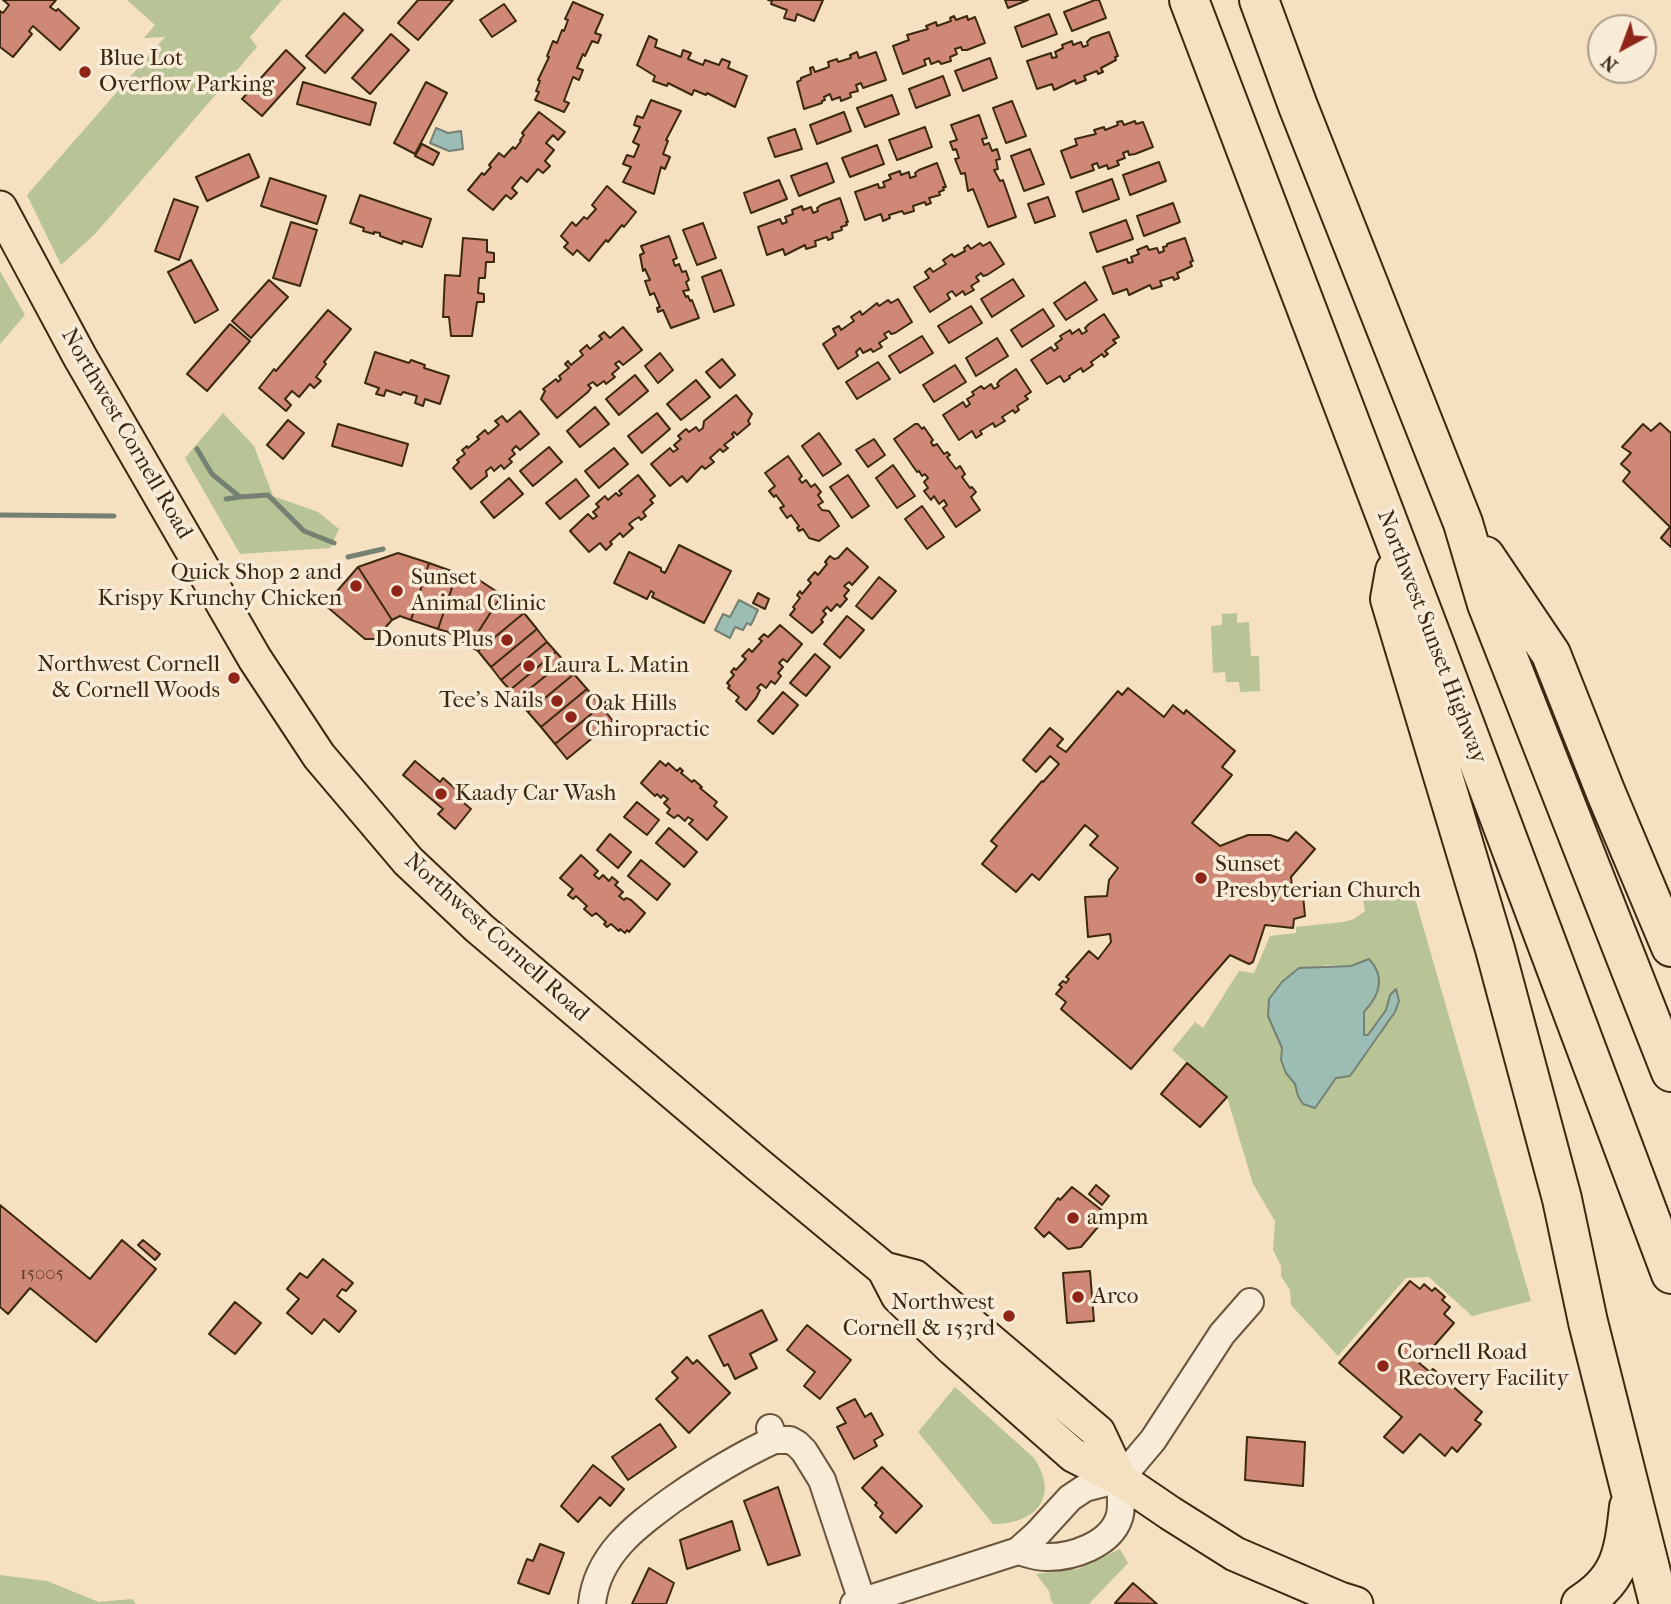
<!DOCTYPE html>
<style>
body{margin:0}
#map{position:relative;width:1671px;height:1604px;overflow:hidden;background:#f5e0c2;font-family:"IM FELL French Canon",serif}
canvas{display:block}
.north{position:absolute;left:1587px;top:14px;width:70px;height:70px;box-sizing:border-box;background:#f8ebd7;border:2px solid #ac9d87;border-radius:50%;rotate:221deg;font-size:19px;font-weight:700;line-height:28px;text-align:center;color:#3b280f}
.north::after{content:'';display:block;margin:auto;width:24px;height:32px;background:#8f2418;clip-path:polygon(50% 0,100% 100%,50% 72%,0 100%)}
</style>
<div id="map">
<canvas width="1671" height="1604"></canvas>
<div class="north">N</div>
</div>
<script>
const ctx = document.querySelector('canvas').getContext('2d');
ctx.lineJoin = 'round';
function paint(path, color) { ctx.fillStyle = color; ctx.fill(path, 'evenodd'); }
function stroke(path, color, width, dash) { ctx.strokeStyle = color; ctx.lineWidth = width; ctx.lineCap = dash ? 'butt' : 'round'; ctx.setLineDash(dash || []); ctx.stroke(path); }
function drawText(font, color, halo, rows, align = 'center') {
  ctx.font = font + ' "IM FELL French Canon",serif'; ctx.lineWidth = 7; ctx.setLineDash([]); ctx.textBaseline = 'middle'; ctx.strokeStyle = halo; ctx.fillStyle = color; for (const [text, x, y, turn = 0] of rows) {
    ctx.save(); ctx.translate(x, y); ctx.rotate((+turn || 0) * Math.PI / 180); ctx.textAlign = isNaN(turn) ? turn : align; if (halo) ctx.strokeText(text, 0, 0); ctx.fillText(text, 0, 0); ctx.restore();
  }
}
const green = new Path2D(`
 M127,0H282L250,37L257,47L95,234L61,265L27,195L165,37L144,38L155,25Z
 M0,271L25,315L0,344Z
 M223,413L254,446L273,496L318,512L339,529L330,548L240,554L185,458Z
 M1237,613V623L1249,622L1251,656H1259L1260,691L1240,692L1239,682H1226L1225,672L1213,673L1211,626L1222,625V614Z
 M1387,885L1414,895L1531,1301L1472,1316L1429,1277L1406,1278L1338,1356L1291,1305L1290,1290L1281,1276V1266L1273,1250L1275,1221L1253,1184L1227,1097L1172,1050L1195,1022L1203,1028L1239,971L1254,973L1270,936L1296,933V927L1343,922L1354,919L1365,911L1362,893ZM1368,959L1363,1035H1368L1386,1010L1390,995L1381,1034L1350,1076L1336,1078L1315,1108L1298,1096L1296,1084L1286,1073L1281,1060L1282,1048L1268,1016L1325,965L1351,966Z
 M955,1387L1034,1458C1060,1497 1036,1524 993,1524L918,1432Z
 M1120,1549L1128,1563L1089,1604H1054L1051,1601L1049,1591L1036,1574L1078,1569Z
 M0,1575L47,1581L99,1602L132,1599L136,1604H0Z`);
const water = new Path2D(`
 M436,128L448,133L461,131L463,149L449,151L430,143Z
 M739,600L758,610L751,625L747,623L743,630L735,627L730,638L715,630L723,614L730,617Z
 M1369,959C1386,977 1379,996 1364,1012V1035H1368L1386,1010L1390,995L1396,989L1399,1001L1395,1012L1350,1076L1336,1078L1315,1108L1303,1104L1298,1096L1295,1084L1286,1073L1281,1060L1282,1048L1268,1016L1269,999L1282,982L1299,968L1351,966Z`);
const stream = new Path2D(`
 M197,449L212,474L240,497L268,495L304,531L334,543
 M226,499L240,497
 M0,515L114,516
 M348,557L383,549`);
const building = new Path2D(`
 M3,0H56L50,7L56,11L58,9L79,28L60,50L33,26L29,31L32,34L13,57L0,47V11L3,13L9,5Z
 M418,0H453L418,40L398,23Z
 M768,0H823L814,21L797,14L795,21L784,18L787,10L771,4L772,1Z
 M1005,0H1028L1008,8Z
 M1095,0H1099L1106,18L1072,31L1064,12Z
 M573,2L603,15L595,33L601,35L598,43L592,41L585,56L583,54L577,68L583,70L579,80L573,77L564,101L569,103L564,112L535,100L539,92L536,91L540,81L538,80L549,57L547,56L553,41L557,43L562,30L564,31L568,20L565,19Z
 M504,4L516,21L492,37L480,20Z
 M344,13L363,30L325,73L306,56Z
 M1049,14L1057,34L1022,47L1015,27Z
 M954,16L956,20L967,16L968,20L975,17L985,43L967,50H962L961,47L955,49L957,54L950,57L951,61L941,64L939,61L931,64L929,58L924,60L926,65L903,74L893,46L909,40L907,35L928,29L926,26L936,22L937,26L951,21L950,18Z
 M1109,32L1118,56L1115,57L1116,60L1101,68L1103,72L1098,74L1097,71L1084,76L1086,80L1076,84L1075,80L1054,90L1052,84L1037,89L1027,61L1051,53L1052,58L1057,57L1055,52L1063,48L1062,45L1072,41L1073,45L1081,42L1083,47L1088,45L1087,42L1091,38Z
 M391,34L409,50L370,94L352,78Z
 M649,36L657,40L655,47L681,57L683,50L691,53L688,59L703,65L705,60L719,65L722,59L730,62L728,68L747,76L735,107L707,93L706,95L694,90L692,95L668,83L667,86L653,81L655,76L637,65Z
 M286,50L305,68L262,116L242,99Z
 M857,52L859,58L876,52L886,80L863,88L861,83L856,85L858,91L850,93L851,97L841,101L840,97L832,100L830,94L824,97L825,100L822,101V103L804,109L797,82L801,80V78L811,74L810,68L813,67L815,72L829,67L828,62L837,59L838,62L851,58L850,55Z
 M990,58L997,78L963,91L955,71Z
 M943,76L950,95L916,108L909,89Z
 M303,82L376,103L370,125L297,104Z
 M426,82L447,93L415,154L394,143Z
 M892,95L899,114L865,127L857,108Z
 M651,100L681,111L666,140L668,141L663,154L670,157L665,169L661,167L654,194L623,182L631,167L623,164L627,155L634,157L639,145L633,142L640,127L634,125L637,116L643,118Z
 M1012,101L1026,136L1006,143L993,108Z
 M539,112L565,132L558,140L553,135L546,143L554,150L545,161L550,166L543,173L538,169L527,182L521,177L512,188L517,193L511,199L506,195L493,210L468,190L482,173L484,175L491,167L489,165L499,153L504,157L513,147L515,149L521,141L520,140L524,135L522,133Z
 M844,112L851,131L817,144L810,125Z
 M979,115L987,138L982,139L984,145L989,143L992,151L997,149L1000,159L996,160L998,169L994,170L1000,181L1003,180L1016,217L988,227L973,189L968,191L965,173L961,174L955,159L959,158L956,149L953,150L950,142L957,140L951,125Z
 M1122,121L1124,125L1135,121L1136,124L1143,122L1153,147L1135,154L1129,155L1128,151L1123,153L1125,158L1117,161L1119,165L1108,169L1107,165L1099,168L1097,163L1092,165L1094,170L1071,178L1061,151L1077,145L1075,139L1096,134L1094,130L1104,127L1105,130L1118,125L1117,122Z
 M925,127L932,147L897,160L889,140Z
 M795,129L802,149L775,157L768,138Z
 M422,144L439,153L433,165L415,156Z
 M877,145L884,164L850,177L842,158Z
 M1030,149L1044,184L1024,191L1011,156Z
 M249,154L259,177L207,201L196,177Z
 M1159,162L1166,181L1130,195L1123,175Z
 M827,163L834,182L799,196L791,176Z
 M937,163L946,187H943L944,190L939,192L940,195L929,198L931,203L926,205L925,202L913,206L914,211L904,214L902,211L889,215L890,218L883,221L881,214L865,220L855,192L878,184L879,188L885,187L883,182L891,179L889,175L900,171L901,175L909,172L910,178L916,176L915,173L919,170Z
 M270,178L326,196L317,224L261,206Z
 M1112,179L1119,199L1083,212L1076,192Z
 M779,180L787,199L751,213L744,193Z
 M607,186L636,212L624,227L622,225L608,242L606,240L589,261L577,250L573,255L564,247L568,243L561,236L572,222L576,226L584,217L587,219L596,209L592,205Z
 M360,195L431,219L422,247L403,241L402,244L380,236V233L374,232V234L363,231L364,228L350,223Z
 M1048,197L1055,216L1035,223L1028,204Z
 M840,198L848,222H846L847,225L841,227L842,230L832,233L833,238L828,240L827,237L815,241L816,246L806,249L805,245L785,255L783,249L767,255L758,227L780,219L782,224L787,222L785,217L793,214L792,210L802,206L803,210L811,207L813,213L818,211L817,208L821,205Z
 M174,199L198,207L179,260L155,251Z
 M1173,203L1180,222L1144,236L1137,216Z
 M1126,220L1133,239L1097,252L1090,233Z
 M291,222L317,230L300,286L273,278Z
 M703,223L716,258L697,265L683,230Z
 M669,236L677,258L673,260L675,266L679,264L682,272L686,271L689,280L686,282L689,290L683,291L686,297L688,296L690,301L692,300L699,318L671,328L663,310L658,312L657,308L660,307L654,293L650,295L645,281L650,280L645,269L643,271L640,255L644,253L641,246Z
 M463,238L487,240V252L494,253V262H486L485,278H479L478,293L484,294V302H477L472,336H451L449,317H443L445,275L460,276Z
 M1185,238L1193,261L1190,262L1192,266L1177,273L1179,278L1174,280L1173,277L1160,281L1162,286L1152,289L1150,285L1129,295L1127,289L1113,294L1103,267L1127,259L1128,263L1133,262L1131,257L1139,254L1137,250L1147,246L1149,250L1157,248L1159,253L1164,251L1163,247L1167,246V244Z
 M990,242L1004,264L987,275L983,276L981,273L976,277L979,281L971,286L974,290L965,295L963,291L956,296L952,291L947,294L950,299L930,312L914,287L929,278L925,272L930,268L933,272L946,264L943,260L952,254L954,257L965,251L964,248L968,245L971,249L980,243L983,246Z
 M191,260L218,310L195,323L168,272Z
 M721,270L734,305L714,312L702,277Z
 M1013,279L1024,296L992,317L981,299Z
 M269,280L288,297L251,338L232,321Z
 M1085,282L1097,300L1066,320L1054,303Z
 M898,299L912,322L895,333L891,334L889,331L884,334L887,338L879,343L882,347L873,352L871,349L863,353L860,348L856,352L858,356L838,369L823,344L836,335L833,329L839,326L841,330L854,321L851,317L860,311L862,315L877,303L879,306L888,300L891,303Z
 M971,306L982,323L949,343L938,326Z
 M1043,309L1054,326L1022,347L1011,330Z
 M328,310L351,329L324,362L326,364L316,377L321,381L314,388L310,384L299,397L292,391L285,399L291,405L286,411L259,388L274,369L276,371Z
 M1104,314L1119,337L1113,340L1116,343L1105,351L1108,354L1104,357L1102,354L1091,362L1093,365L1083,372L1081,368L1069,376L1070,378L1064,382L1060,376L1047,384L1031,360L1051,347L1054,351L1058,348L1055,344L1062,339L1060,336L1070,330L1072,334L1079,329L1082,334L1087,331L1085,328L1089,324Z
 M230,324L250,341L207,391L187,374Z
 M623,327L642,350L623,365L619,361L615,364L619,368L612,374L615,377L606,384L604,381L597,386L593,382L588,385L591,388L588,392L557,418L541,399L545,391L543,389L556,379L558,382L561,379L559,376L569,368L565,364L568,361L571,365L583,355L580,351L587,345L590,349L602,339L599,336L604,332L610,338Z
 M922,336L933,353L900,373L889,356Z
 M997,338L1008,356L976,376L966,358Z
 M375,352L409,363L411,360L425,365L424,368L449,376L440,404L425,399L423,406L415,403L417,396L403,392L401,395L386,390L384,396L376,394L379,388L365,383Z
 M660,353L673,370L658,383L645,366Z
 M722,359L735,375L720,388L706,372Z
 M878,362L890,379L857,399L846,382Z
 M955,365L966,382L934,402L923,385Z
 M1016,369L1031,392L1025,396L1028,399L1017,406L1019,410L1015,413L1013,410L1002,417L1005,421L995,427L993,423L980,431L982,434L976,438L972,431L959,440L943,415L963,402L966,407L970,404L967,399L974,395L972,392L981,386L984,389L991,384L994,389L999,386L997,384L1000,380Z
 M635,375L648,391L619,415L606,399Z
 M696,380L710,397L681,420L667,404Z
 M736,395L752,414L748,421L750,424L737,435L734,432L732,434L734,437L724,445L728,448L723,452L720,449L710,458L714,462L705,469L702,466L687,482L682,476L670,486L651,464L670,448L673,452L678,449L674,445L681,439L678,436L686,429L689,432L696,427L699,431L703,428L704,421Z
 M595,407L609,424L580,447L567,431Z
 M520,411L539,434L520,450L516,446L512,450L515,454L509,459L512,462L504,469L501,465L494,471L491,467L486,471L487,476L471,489L453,468L459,462L457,460L465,454L462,450L467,446L468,448L479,439L477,437L485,430L488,434L499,425L495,421L502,416L507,422Z
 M657,413L670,429L642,453L628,436Z
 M288,420L304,433L283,459L267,445Z
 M1660,423L1671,433V547L1661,538L1670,527L1623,481L1630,472L1621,464L1631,453L1622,447L1643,424L1651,431Z
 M338,424L408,444L402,466L332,446Z
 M915,424H918L922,429L924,427L933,440L931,442L933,446L937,444L944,454L947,452L950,455L947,457L956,469L960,466L965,474L962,477L970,488L972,487L976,492L971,497L980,510L956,527L943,508L947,505L944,500L939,504L934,496L931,500L924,491L928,488L924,482L928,478L925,474L922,476L919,471L917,472L894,439Z
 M819,433L841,464L823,476L802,446Z
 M874,439L885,455L868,467L856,450Z
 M549,447L562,462L533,486L520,471Z
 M614,448L628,464L599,488L585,471Z
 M788,456L802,476L799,479L802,483L806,480L811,487L815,484L821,492L818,495L823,502L818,505L822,510L829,511L839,526L819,541L809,538L803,529L799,531L797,528L799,526L791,515L787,518L780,508L784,506L776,495L774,497L769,491L775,486L765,473Z
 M893,465L915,496L897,508L876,478Z
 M638,475L655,496L650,500L653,503L643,512L646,516L641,520L639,517L634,520L629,524L633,528L623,537L620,533L610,542L612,544L606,550L600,543L589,552L570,531L588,514L593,519L597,516L593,512L599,507L596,504L605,496L608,500L616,493L619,496L622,494L619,491Z
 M848,475L869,506L852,518L830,487Z
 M509,478L523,494L494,518L481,502Z
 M576,479L589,496L560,519L546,503Z
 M922,506L944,537L927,549L905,519Z
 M679,545L731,571L704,623L652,597L654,593L651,591L647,599L614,583L629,552L661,568V571L665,573Z
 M847,548L868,567L852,585L849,582L844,586L849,590L844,596L847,599L840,607L837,604L831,611L827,607L823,611L826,614L821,620L823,622L812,633L790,615L795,609L793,607L800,598L797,595L800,591L802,594L811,583L808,580L815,572L818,575L827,564L825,562L830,556L834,559L838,558Z
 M398,553L429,563L411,620L400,616L392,620L358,567Z
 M429,563L457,573L438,629L411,620Z
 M358,567L392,620L375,639H365L325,605Z
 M457,573L479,580L502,595L469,646L448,632L438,629Z
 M879,577L896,591L872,619L856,606Z
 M758,593L769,599L765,609L753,603Z
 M502,595L517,605L524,613L478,651L469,646Z
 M524,613L537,629L491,667L478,651Z
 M847,616L864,630L840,658L824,644Z
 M780,625L802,644L787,662L783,659L779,663L783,667L778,673L781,676L775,684L771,681L766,688L761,684L757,688L760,690L756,698L746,710L736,701L739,697L728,688L730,686L727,683L734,675L731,672L734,668L736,670L746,659L742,656L749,649L752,652L762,641L759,639L764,634L768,637Z
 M537,629L547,642L501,680L491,667Z
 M547,642L556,652L510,690L501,680Z
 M556,652L564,661L517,699L510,690Z
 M815,654L830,667L806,696L790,683Z
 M564,661L574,674L528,712L517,699Z
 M574,674L587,689L541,727L528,712Z
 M1128,688L1164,717L1173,705L1184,714L1186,710L1235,751L1222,767L1232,775L1192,823L1220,846L1248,835H1270L1288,841L1296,832L1315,849L1291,877L1292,887L1302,885L1305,916L1294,919L1293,928L1265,925L1253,962L1249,964L1230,955L1131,1069L1061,1009L1066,1002L1056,994L1062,987L1059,985L1063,981L1066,983L1069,979L1066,977L1089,951L1098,959L1111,942L1110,934L1088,937L1085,897L1107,896L1109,880L1118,868L1090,845L1098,836L1085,825L1039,880L1032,874L1016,892L982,864L997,846L991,841L1042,781L1043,782L1059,764L1050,756L1036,772L1023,760L1050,728L1063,739L1057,746L1066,752L1118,691L1122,695Z
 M587,689L601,706L555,744L541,727Z
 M783,692L798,705L773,734L758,721Z
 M601,706L613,721L567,759L555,744Z
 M415,761L440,782L443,778L459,792L456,796L471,809L455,829L438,814L443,809L403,775Z
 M660,761L666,766L668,763L677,771L680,768L683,771L681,773L692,782L694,780L702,787L700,788L717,802L714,806L727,817L707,840L689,824L693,820L688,817L685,821L678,815L674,818L667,813L670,809L664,803L668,799L663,795L661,798L657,794L655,796L641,783Z
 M637,802L659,820L647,835L624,817Z
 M669,828L697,852L684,867L656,843Z
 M610,834L631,852L618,868L597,850Z
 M581,855L598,871L594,875L599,879L603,875L609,881L612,877L618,882L615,885L623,892L619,896L624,900L626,898L631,900L645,913L629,932L627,930L625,933L620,929L619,931L611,924L607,927L604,924L606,922L596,913L592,916L584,909L587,906L576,896L573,899L568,895L573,889L560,878Z
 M641,860L670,884L657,900L628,876Z
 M1187,1063L1227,1097L1200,1127L1161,1094Z
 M1096,1185L1109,1196L1102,1205L1089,1194Z
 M1072,1187L1108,1215L1081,1247L1068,1249L1049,1232L1044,1237L1035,1228L1058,1198L1060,1200Z
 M0,1205L90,1279L122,1240L156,1269L96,1342L30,1288L8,1314L0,1307Z
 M143,1240L160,1254L155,1260L138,1245Z
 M323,1259L353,1283L346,1291L342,1289L337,1296L356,1311L339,1332L324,1319L312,1334L287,1313L299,1299L287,1289L300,1273L307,1278Z
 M1090,1271L1094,1321L1067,1323L1063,1273Z
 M1410,1281L1420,1289L1424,1284L1432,1291L1435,1288L1445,1297L1442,1300L1450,1307L1444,1314L1454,1323L1419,1363L1430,1372L1433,1369L1482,1412L1475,1420L1481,1424L1457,1452L1452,1447L1445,1456L1420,1434L1403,1453L1384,1437L1402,1417L1339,1363Z
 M235,1302L261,1323L235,1354L209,1334Z
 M762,1310L777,1340L750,1354L757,1368L735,1379L728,1364L724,1366L709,1336Z
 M807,1325L851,1360L820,1399L804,1386L815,1372L787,1350Z
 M687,1357L693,1364L697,1360L730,1393L689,1433L656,1399L678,1378L672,1372Z
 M855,1399L865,1417L871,1413L883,1435L874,1440L877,1446L854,1459L837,1427L846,1423L837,1408Z
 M660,1424L676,1447L628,1480L612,1457Z
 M1247,1437L1305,1442L1303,1486L1245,1480Z
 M593,1465L624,1489L610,1506L600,1497L578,1522L561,1506Z
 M882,1467L922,1506L896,1533L880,1517L883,1513L875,1505L877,1503L862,1488Z
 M778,1487L800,1555L768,1565L744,1501Z
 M732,1521L740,1550L687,1569L680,1540Z
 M540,1544L564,1553L549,1594L518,1583L527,1559L533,1561Z
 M649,1568L674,1583L666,1604H632Z
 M1133,1583L1157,1604L1115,1603Z`);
const minor = new Path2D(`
 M770,1428L774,1440H790L797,1444L804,1451L822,1480L863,1604
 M1018,1551C1026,1553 1036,1557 1045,1557C1071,1558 1110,1545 1119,1518C1123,1507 1120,1490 1120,1479
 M592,1604C597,1555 635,1527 672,1500C705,1477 737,1457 774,1440
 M854,1604L1018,1551L1037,1534L1070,1498L1085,1488L1120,1479L1153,1440L1222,1334L1250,1302`);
const major = new Path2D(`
 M0,208L80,357L255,659L319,756L408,861L479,928L756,1163L884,1269L898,1296L953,1349L1073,1455L1120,1479L1170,1513L1235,1554L1340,1599L1356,1604
 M884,1269L915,1277L1098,1432L1120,1479`);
const highway = new Path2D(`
 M1189,0L1434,643L1671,1274
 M1259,0L1298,106L1463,523L1487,604L1671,1072
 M1485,556L1551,654L1606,793L1671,947
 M1395,571L1390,599L1495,949L1562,1199L1588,1322L1659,1604
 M1581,1604C1621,1579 1624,1552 1629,1507`);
const markers = [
 [85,72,7,"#8f2418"],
 [356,586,7,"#8f2418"],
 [397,591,7,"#8f2418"],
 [507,640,7,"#8f2418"],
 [529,666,7,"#8f2418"],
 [234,678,7,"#8f2418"],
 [557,701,7,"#8f2418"],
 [571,717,7,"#8f2418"],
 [441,794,7,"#8f2418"],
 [1201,878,7,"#8f2418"],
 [1073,1218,7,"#8f2418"],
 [1078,1297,7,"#8f2418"],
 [1009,1316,7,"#8f2418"],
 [1383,1366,7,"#8f2418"]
];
const numberNames = [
 ["15005",42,1274]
];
const poiNames = [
 ["Blue Lot",99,59],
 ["Overflow Parking",99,85],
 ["Quick Shop 2 and",342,573,"right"],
 ["Krispy Krunchy Chicken",342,599,"right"],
 ["Sunset",411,578],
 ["Animal Clinic",411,604],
 ["Donuts Plus",493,640,"right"],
 ["Northwest Cornell",220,665,"right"],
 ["& Cornell Woods",220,691,"right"],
 ["Laura L. Matin",543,666],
 ["Tee's Nails",543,701,"right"],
 ["Oak Hills",585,704],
 ["Chiropractic",585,730],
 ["Kaady Car Wash",455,794],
 ["Sunset",1215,865],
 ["Presbyterian Church",1215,891],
 ["ampm",1087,1218],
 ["Arco",1092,1297],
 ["Northwest",995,1303,"right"],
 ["Cornell & 153rd",995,1329,"right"],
 ["Cornell Road",1397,1353],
 ["Recovery Facility",1397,1379]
];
const streetNames = [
 ["Northwest Cornell Road",126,434,60],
 ["Northwest Sunset Highway",1431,637,69],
 ["Northwest Cornell Road",496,938,42]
];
paint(green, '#b8c396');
paint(water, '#9cbdb4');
stroke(water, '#758172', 2);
stroke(stream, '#758172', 5);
paint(building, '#cf8876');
stroke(building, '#3b280f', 2);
stroke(minor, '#6a563c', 30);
stroke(major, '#3b280f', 37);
stroke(highway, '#3b280f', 42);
stroke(minor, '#f8ebd7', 26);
stroke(major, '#f5e0c2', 33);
stroke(highway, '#f5e0c2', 38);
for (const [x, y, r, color] of markers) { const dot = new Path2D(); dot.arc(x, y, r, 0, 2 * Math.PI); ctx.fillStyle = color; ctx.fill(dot); stroke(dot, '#f8ebd7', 2.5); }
drawText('19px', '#604029', null, numberNames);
drawText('23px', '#3b280f', '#f8ebd7', poiNames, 'left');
drawText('23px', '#3b280f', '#f8ebd7', streetNames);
</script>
